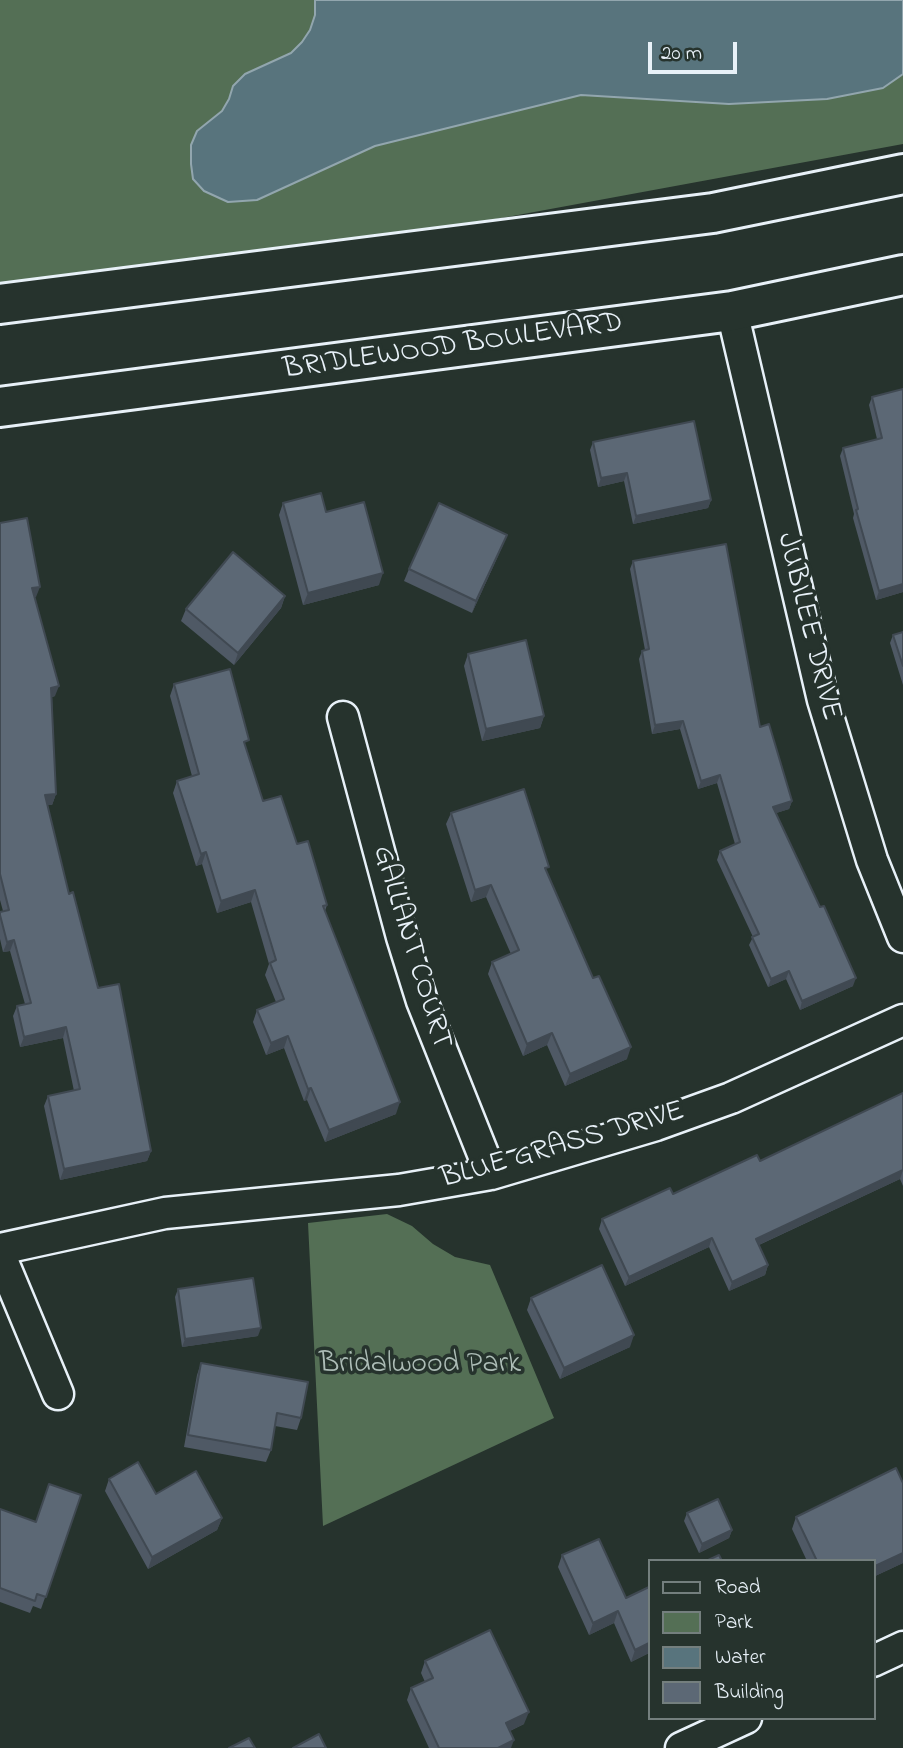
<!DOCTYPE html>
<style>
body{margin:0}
#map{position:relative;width:903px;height:1748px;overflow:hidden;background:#26332d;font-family:"Indie Flower",sans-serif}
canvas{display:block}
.legend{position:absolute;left:648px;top:1559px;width:228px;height:161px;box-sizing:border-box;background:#26332d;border:2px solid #747f7e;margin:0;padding:9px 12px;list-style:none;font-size:21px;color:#e8f1f8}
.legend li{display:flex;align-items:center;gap:14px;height:35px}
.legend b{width:35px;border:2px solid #747f7e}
.scale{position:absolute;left:648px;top:42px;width:89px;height:32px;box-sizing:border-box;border:4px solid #e8f1f8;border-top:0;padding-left:9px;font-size:21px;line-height:24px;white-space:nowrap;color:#e8f1f8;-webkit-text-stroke:5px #26332d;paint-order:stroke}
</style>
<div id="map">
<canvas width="903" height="1748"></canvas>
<ul class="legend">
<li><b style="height:9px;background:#26332d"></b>Road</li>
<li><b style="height:19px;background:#546f55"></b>Park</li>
<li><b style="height:19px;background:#58747d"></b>Water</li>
<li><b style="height:19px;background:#5c6875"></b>Building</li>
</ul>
<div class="scale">20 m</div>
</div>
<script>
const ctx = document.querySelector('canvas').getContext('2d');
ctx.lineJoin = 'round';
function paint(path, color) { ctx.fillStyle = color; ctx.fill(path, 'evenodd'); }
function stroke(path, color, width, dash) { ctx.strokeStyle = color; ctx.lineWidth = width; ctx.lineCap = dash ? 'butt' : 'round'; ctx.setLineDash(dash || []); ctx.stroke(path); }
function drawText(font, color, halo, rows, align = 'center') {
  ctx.font = font + ' "Indie Flower",sans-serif'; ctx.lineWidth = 7; ctx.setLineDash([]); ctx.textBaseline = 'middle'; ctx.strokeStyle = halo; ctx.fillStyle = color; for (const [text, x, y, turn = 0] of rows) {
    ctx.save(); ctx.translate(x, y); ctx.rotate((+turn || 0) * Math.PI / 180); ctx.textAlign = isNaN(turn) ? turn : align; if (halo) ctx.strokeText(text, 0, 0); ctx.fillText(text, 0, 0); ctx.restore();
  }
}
const green = new Path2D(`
 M0,0H903V144L442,229L0,288Z
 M387,1214L412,1226L433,1244L455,1257L490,1265L554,1418L323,1526L308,1223Z`);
const water = new Path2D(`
 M315,0H903V74L883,88L827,99L729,104L581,95L375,146L257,200L228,202L204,191L193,179L191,164V145L197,131L222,111L229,99L233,86L245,74L291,53L302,42L310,30L315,15Z`);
const street = new Path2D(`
 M732,311L823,700L872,860L903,937
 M343,717L402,937L422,1001L491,1174
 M0,1249L165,1213L399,1190L491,1174L656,1125L731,1098L903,1020
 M0,1255L58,1394
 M873,1661L903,1647
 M681,1748L746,1718`);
const secondary = new Path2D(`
 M0,304L713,213L903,174
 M0,407L732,311L903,275`);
const wall = new Path2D(`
 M903,389V592L876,600L853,518L854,514L840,456L843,448L877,439L869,405L872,397Z
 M593,442L711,500L708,508L633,524L624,481L598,487L590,450Z
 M283,503L326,512L379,585L303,605L279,515Z
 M0,523L36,597H34L55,696L52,697L56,794L52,805H47L69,894L151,1151L147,1161L60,1180L44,1106L48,1096L74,1091L63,1038L20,1047L13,1016L17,1006L25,1004L10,951L3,952L0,939V912L3,911L0,900Z
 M507,535L502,547L472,613L404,581L409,569Z
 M633,561L760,727L792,801L789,809L776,813L853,986L800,1010L786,979L768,987L749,945L753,937L717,860L720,851L735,844L717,783L698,789L680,729L652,734L639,659L642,651L645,650L630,569Z
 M285,596L281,608L234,665L181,621L186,609Z
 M903,632V685L890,643L893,635Z
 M468,654L544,716L540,728L482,741L464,666Z
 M174,684L246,748L263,801L297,844L327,905L325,911L396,1114L325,1142L307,1100L304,1101L284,1048L266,1055L253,1022L257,1010L276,1002L265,975L269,964L251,902L217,913L202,864L196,866L173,793L177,781L192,776L170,696Z
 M451,813L547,872L627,1059L565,1086L547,1045L523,1056L488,974L492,962L511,954L486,897L471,902L446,824Z
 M903,1093V1186L900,1179L759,1245L768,1265L765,1275L729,1291L709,1247L625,1286L599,1229L602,1219L673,1194L760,1161Z
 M178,1289L258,1336L182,1347L175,1297Z
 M531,1298L630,1347L560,1379L527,1310Z
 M201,1363L301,1418L297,1430L275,1426L271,1450L266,1462L184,1447L197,1375Z
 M109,1479L156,1494L222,1518L217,1530L148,1569L105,1491Z
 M903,1483V1563L873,1577V1561H807L792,1529L796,1517Z
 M81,1495L41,1609L33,1606L30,1613L0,1602V1509L36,1522Z
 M687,1513L732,1530L729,1538L699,1553L684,1521Z
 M599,1539L649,1653L631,1662L614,1623L589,1635L558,1567L562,1555Z
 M425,1661L524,1724L510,1731L511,1748H429L407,1700L411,1688L425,1682L421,1673Z`);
const shadedWall = new Path2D(`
 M627,473L624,481L598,487L601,478Z
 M711,500L708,508L633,524L636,516Z
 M507,535L502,547L472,613L476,601Z
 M383,573L379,585L303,605L308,593Z
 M903,584V592L876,600L879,591Z
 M40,587L36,597L28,599L32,588Z
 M285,596L281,608L234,665L238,653Z
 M59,686L55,696L48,698L51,688Z
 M544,716L540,728L482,741L486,729Z
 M683,721L680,729L652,734L655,725Z
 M720,775L717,783L698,789L701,781Z
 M56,794L52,805H41L45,795Z
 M792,801L789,809L770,815L773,807Z
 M206,852L202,864L196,866L201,854Z
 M491,885L486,897L471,902L475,890Z
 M255,890L251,902L217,913L221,901Z
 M14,940L10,951L3,952L7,942Z
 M789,971L786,979L768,987L771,979Z
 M856,978L853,986L800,1010L802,1001Z
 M66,1027L63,1038L20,1047L24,1037Z
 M552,1033L547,1045L523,1056L527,1044Z
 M288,1036L284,1048L266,1055L271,1043Z
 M631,1047L627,1059L565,1086L570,1074Z
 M311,1088L307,1100L304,1101L308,1089Z
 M400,1102L396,1114L325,1142L329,1130Z
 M151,1151L147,1161L60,1180L64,1169Z
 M903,1170L900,1179L752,1248L756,1239Z
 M712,1238L709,1247L625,1286L629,1277Z
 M768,1265L765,1275L729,1291L732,1282Z
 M261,1328L258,1336L182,1347L185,1339Z
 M634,1335L630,1347L560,1379L564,1368Z
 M222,1518L217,1530L148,1569L152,1557Z
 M732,1530L729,1538L699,1553L702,1544Z
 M903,1553V1563L873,1577V1567Z
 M618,1611L614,1623L589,1635L593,1623Z
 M649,1643V1653L631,1662L635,1650Z
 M529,1712L524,1724L501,1735L506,1723Z
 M514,1740L511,1748H498Z`);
const building = new Path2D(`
 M903,389V584L879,591L856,510L858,509L843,448L882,438L872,397Z
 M694,421L711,500L636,516L627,473L601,478L593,442Z
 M321,493L326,512L364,502L383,573L308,593L283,503Z
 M439,503L507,535L476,601L409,569Z
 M27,518L40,587L32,588L59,686L51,688L56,794L45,795L69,894L73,892L98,988L119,984L151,1151L64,1169L48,1096L80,1089L66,1027L24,1037L17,1006L31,1003L14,940L7,942L0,915V912L9,910L0,874V523Z
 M726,544L760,727L769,724L792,801L773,807L820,907L824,906L856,978L802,1001L789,971L771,979L752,937L759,934L720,851L740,842L720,775L701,781L683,721L655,725L642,651L649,649L633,561Z
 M233,552L285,596L238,653L186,609Z
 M903,632V666L893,635Z
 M526,640L544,716L486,729L468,654Z
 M230,669L249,740L244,742L263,801L281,796L297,844L308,841L327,905L323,906L400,1102L329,1130L311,1088L308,1089L288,1036L271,1043L257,1010L284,999L270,963L276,960L255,890L221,901L206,852L201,854L177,781L199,774L174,684Z
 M524,789L549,867L545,868L593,978L599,976L631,1047L570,1074L552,1033L527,1044L492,962L519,950L491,885L475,890L451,813Z
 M903,1093V1170L756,1239L768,1265L732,1282L712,1238L629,1277L602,1219L670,1188L673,1194L757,1155L760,1161Z
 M602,1265L634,1335L564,1368L531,1298Z
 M253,1278L261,1328L185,1339L178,1289Z
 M201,1363L308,1382L301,1418L277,1413L271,1450L188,1435Z
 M138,1462L156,1494L196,1471L222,1518L152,1557L109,1479Z
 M896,1468L903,1483V1553L873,1567V1561H817L796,1517Z
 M49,1484L81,1495L46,1597L37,1594L35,1601L0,1588V1509L36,1522Z
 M718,1499L732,1530L702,1544L687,1513Z
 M599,1539L626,1598L649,1587V1643L635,1650L618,1611L593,1623L562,1555Z
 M719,1555L722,1561H706Z
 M490,1630L529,1712L506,1723L514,1740L498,1748H439L411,1688L433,1678L425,1661Z
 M319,1734L326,1748H293Z
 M249,1738L255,1748H229Z`);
const streetNames = [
 ["BRIDLEWOOD BOULEVARD",453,348,-8],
 ["JUBILEE DRIVE",807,627,76],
 ["GALLANT COURT",410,948,73],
 ["BLUE GRASS DRIVE",563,1147,-16]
];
const parkNames = [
 ["Bridalwood Park",420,1366]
];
paint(green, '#546f55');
paint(water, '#58747d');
stroke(water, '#92a6ae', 2);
stroke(street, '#e8f1f8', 35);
stroke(secondary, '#e8f1f8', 44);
stroke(street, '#26332d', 30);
stroke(secondary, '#26332d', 38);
paint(wall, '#4f5965');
paint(shadedWall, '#404952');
paint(building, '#5c6875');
stroke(building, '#404952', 2);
drawText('30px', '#e8f1f8', '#26332d', streetNames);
drawText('30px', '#adbdb7', '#26332d', parkNames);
</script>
